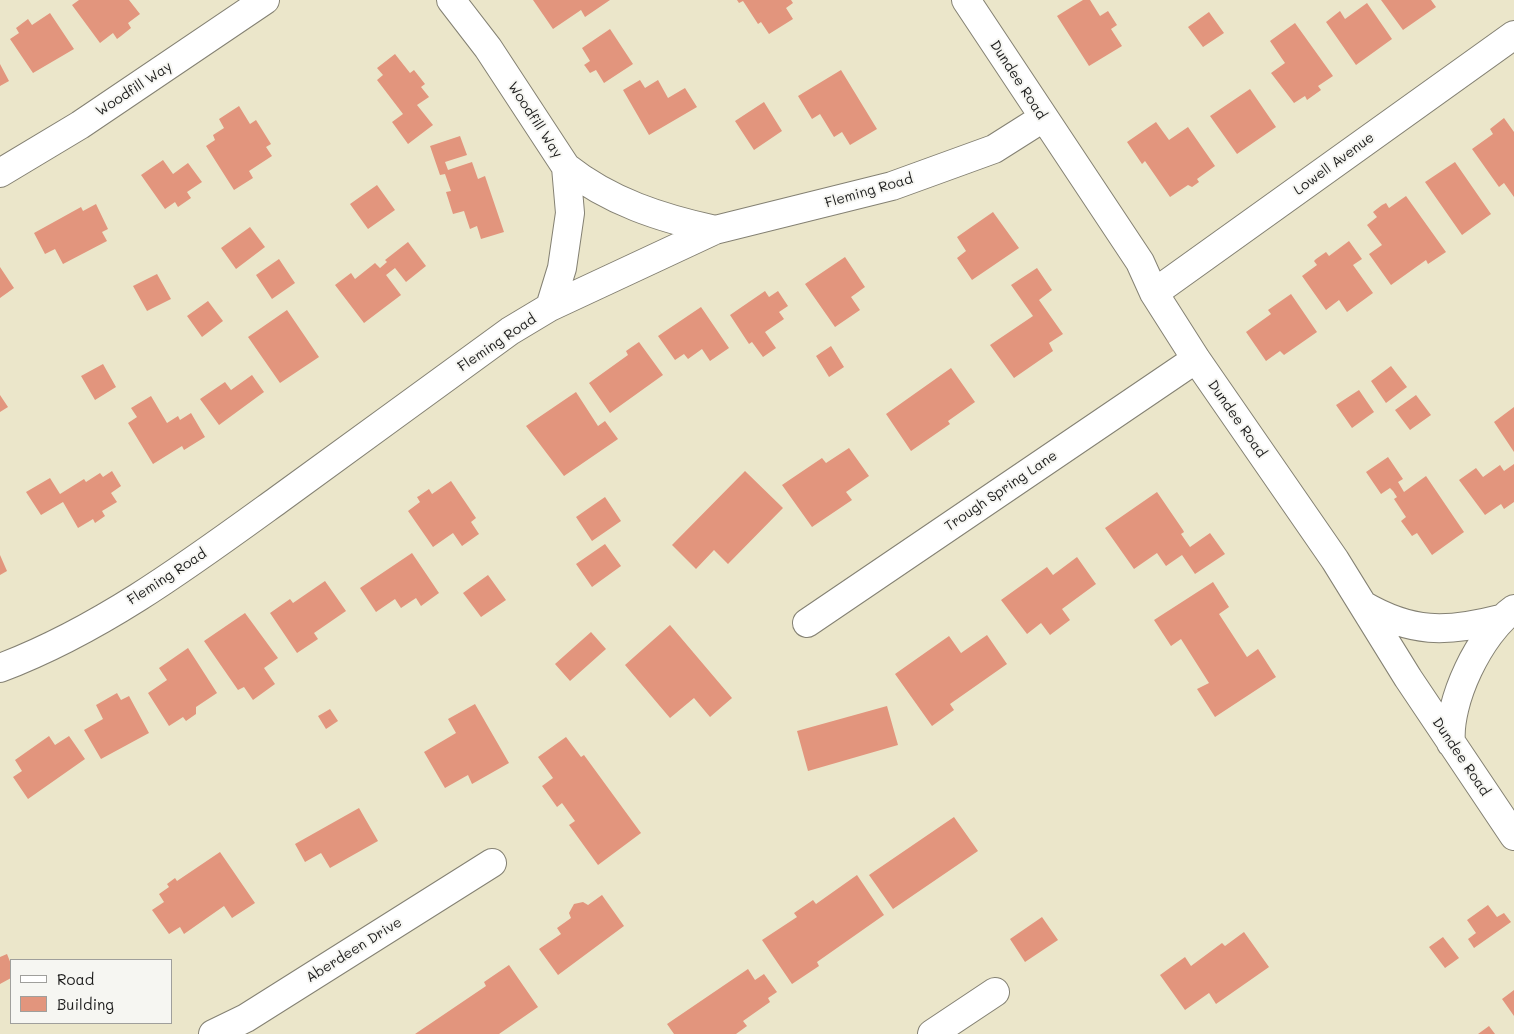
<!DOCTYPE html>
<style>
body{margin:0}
#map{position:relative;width:1514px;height:1034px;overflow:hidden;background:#ebe6ca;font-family:Mali,sans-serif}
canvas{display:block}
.legend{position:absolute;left:10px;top:959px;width:162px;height:65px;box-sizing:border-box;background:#f6f6f2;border:1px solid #9f9f9c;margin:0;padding:6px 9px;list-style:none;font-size:15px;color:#1c1c1c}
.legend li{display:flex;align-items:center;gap:10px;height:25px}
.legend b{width:25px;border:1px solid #9f9f9c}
</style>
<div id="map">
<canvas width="1514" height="1034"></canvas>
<ul class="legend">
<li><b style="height:6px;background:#fff"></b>Road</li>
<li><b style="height:14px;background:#e2957d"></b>Building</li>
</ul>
</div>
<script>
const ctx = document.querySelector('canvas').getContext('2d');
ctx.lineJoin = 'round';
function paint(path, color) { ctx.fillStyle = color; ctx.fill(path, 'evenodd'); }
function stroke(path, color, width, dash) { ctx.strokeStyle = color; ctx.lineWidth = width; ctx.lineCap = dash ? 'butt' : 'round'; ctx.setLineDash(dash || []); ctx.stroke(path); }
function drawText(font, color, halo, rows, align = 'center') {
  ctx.font = font + ' Mali,sans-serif'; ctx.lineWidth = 4; ctx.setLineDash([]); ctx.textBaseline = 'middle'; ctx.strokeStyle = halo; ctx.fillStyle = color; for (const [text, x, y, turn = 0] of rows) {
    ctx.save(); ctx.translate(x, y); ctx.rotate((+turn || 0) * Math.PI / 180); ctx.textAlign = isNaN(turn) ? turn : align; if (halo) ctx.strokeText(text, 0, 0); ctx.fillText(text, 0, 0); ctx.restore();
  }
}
const building = new Path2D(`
 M79,0H129L140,14L128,23L131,28L121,36L117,39L113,33L100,43L72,5Z
 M533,0H610L585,17L581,10L553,29Z
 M737,0H791L793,3L786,8L793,19L769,34L761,22L758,24L743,1L739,3Z
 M1083,0H1090L1100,16L1108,11L1117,25L1111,29L1122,46L1089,66L1057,16Z
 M1381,0H1431L1436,7L1403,30Z
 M1367,3L1392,39L1356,65L1326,22L1340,11L1345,19Z
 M1209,12L1224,33L1203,47L1188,27Z
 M50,13L74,49L33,73L10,39L19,33L16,28L28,19L32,25Z
 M1295,23L1333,76L1318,86L1321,90L1307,100L1305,96L1294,103L1271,73L1285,63L1270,41Z
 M610,29L633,64L604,83L596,70L590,73L585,66L584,65L590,61L582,48Z
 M395,54L410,73L414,70L425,84L421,87L429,97L417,105L433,125L408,144L392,122L403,114L377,80L383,75L377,68Z
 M0,64L9,81L0,86Z
 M841,70L877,129L850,145L842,132L834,137L820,114L812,119L798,96Z
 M640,80L645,88L658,80L668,98L685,88L697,107L649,135L623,90Z
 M1250,89L1276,127L1237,154L1210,116Z
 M764,102L782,131L754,150L735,121Z
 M239,106L250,124L256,120L271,144L266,147L272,156L249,171L253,178L234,190L206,146L215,140L213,135L224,128L219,119Z
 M1504,118L1514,132V197L1504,183L1499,187L1472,149L1493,134L1490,129Z
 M1156,122L1169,140L1188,127L1215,166L1197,179L1199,182L1192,187L1188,185L1170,197L1145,161L1142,164L1127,142Z
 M460,136L467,155L445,162L448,170L472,162L478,179L485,176L504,232L481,239L477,226L470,229L464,211L453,214L446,192L451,191L445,174L440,175L430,146Z
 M163,160L173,174L188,163L202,182L187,192L191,198L178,207L175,202L165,209L141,175Z
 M1455,162L1491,214L1462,235L1425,182Z
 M377,185L395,210L368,229L350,204Z
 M1406,196L1446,252L1428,264L1426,260L1391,285L1369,254L1382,245L1367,225L1377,217L1373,212L1382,205L1386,203L1389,208Z
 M96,204L108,229L102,232L107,241L63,264L55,249L45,254L34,233L81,207L83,211Z
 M993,212L1019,248L972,280L957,258L966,251L957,237Z
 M250,227L265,247L236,269L221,248Z
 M1349,241L1362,259L1353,265L1373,293L1347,312L1339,300L1326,310L1302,276L1317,265L1314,261L1316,259L1326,252L1329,256Z
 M408,242L426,266L406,282L395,268L386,275L401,295L364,323L335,285L351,273L355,279L375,263L380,268L387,262L385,260Z
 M845,257L865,287L851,297L860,310L835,327L805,284Z
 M279,259L295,283L272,299L256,275Z
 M0,267L14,288L0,298Z
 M1037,268L1052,290L1039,300L1063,334L1049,343L1053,351L1014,378L990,345L1033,316L1011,285Z
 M157,274L171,299L147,311L133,286Z
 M765,291L769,297L778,291L788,306L779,312L784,319L765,332L776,348L763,357L752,342L749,344L730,315Z
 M1291,294L1317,332L1284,355L1280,351L1266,361L1246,332L1271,314L1268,310Z
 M208,301L223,321L202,337L187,316Z
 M701,307L729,348L710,361L702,349L688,359L684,354L675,360L658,336Z
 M287,310L319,357L280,383L248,337Z
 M639,342L663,375L610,413L589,383L628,355L626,351Z
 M831,346L844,367L829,377L816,356Z
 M103,364L116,387L95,400L81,376Z
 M1391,366L1407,387L1386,403L1371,381Z
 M951,368L975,402L948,421L950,424L911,451L886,414Z
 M252,375L264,392L219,425L200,399L225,382L231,390Z
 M1359,390L1374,412L1352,428L1336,405Z
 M576,392L598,426L605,421L618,439L564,476L526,426Z
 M0,395L8,407L0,412Z
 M1416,395L1431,415L1410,430L1395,410Z
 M151,396L167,423L178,416L180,420L191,413L205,437L184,450L182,446L153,464L128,423L137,417L131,408Z
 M1514,407V452L1494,422Z
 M849,448L869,476L846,492L852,500L812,527L782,485L822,458L826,463Z
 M1388,457L1403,479L1398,482L1404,492L1426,476L1464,532L1432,555L1417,533L1412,536L1401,521L1406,517L1394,499L1397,497L1393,491L1390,488L1381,494L1366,472Z
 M1514,464V502L1504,509L1501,504L1485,515L1459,480L1476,468L1483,477L1500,465L1504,471Z
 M112,471L121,486L111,493L117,502L102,511L105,516L95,523L93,519L78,528L63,502L41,515L26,492L50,478L60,494L84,479L86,482L100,473L103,477Z
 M745,471L783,508L728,564L714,550L696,569L672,545Z
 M451,481L476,518L471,522L479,534L462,546L453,533L433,547L408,511L420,502L417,497L419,496L429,489L432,494Z
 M1157,492L1183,530L1184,532L1181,534L1190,547L1210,533L1225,554L1195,574L1182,555L1166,566L1157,553L1134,569L1105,528Z
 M605,497L621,521L592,541L576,517Z
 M605,544L621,566L592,587L576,564Z
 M412,553L439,593L421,606L416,598L401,608L395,599L376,612L360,588Z
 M0,555L7,571L0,575Z
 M1077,557L1096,584L1062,609L1070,620L1050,635L1041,623L1027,634L1001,600L1047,567L1053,575Z
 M488,575L506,600L481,617L463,593Z
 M325,581L346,611L314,633L318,639L297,653L270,613L290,599L293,603Z
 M1213,582L1229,607L1219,614L1247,657L1258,649L1276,677L1215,717L1197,689L1209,683L1181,639L1171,646L1154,620Z
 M245,613L278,658L264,668L275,684L253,700L244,687L238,690L204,641Z
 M670,625L732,698L710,717L694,698L670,718L625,665Z
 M591,632L606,649L570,681L555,664Z
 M987,635L1007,664L950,704L954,710L932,726L895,674L949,636L961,653Z
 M188,648L217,693L196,707V714L186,721L183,717L169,726L148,693L167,680L159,668Z
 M117,693L121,700L129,696L149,733L101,759L84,730L103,719L96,705Z
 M475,704L509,763L472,784L468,775L445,788L424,752L456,733L448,719Z
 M887,706L898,745L808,771L797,731Z
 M330,709L338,721L326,729L318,716Z
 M49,736L55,745L69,736L85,759L28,799L13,777L22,771L15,760Z
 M566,737L581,757L584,755L641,833L598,865L569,825L575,821L562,803L557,807L542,786L553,778L538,757Z
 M359,808L378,841L330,868L321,853L305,862L295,844Z
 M954,817L978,851L893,909L869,875Z
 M220,852L255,903L232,918L224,906L184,934L180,927L169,934L152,910L164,902L159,894L169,887L167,884L175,878L177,881Z
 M857,875L884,915L817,962L819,966L792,984L762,940L797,917L794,913L813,900L816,904Z
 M602,895L624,926L558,975L539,949L561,934L557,928L571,918L569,913L574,904L583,902L588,905Z
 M1488,905L1497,917L1504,913L1511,922L1474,948L1468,939L1476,933L1467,920Z
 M1042,917L1058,940L1025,962L1010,939Z
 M1244,932L1269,967L1216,1004L1209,993L1185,1010L1160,975L1185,957L1191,966L1222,943L1225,946Z
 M1443,937L1459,958L1445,968L1429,947Z
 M7,954L11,964V978L0,984V957Z
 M509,965L538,1007L499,1034H415L486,986L484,982Z
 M748,969L755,980L764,974L777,992L768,998L770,1002L743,1021L747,1026L736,1034H674L667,1024Z
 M1514,990V1016L1502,999Z
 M1489,1026L1495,1034H1478Z`);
const street = new Path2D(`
 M451,0L488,48L566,167C610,202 661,218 715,230
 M966,0L1140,262L1154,293L1196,359L1335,560L1408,678L1514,836
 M0,173L80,125L265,0
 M1154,293L1514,35
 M550,307L562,268L570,213L566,167
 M1363,605C1411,633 1446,633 1500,619
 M807,623L1196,359
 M0,668C101,630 191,563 278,500C355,444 433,387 510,331L550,307L715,230L892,186L994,149L1043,118
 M1451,743C1447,702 1480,633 1514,609
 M213,1034L246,1018L492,863
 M932,1034L995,992`);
const streetNames = [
 ["Dundee Road",1018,80,57],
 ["Woodfill Way",134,89,-33],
 ["Woodfill Way",535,120,57],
 ["Lowell Avenue",1334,164,-36],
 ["Fleming Road",869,191,-16],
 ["Fleming Road",497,343,-34],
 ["Dundee Road",1237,419,55],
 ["Trough Spring Lane",1001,491,-34],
 ["Fleming Road",167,577,-33],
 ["Dundee Road",1461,757,56],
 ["Aberdeen Drive",354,950,-32]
];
paint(building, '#e2957d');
stroke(street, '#848173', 30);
stroke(street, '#fff', 28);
drawText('14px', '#1c1c1c', '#f6f6f2', streetNames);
</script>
